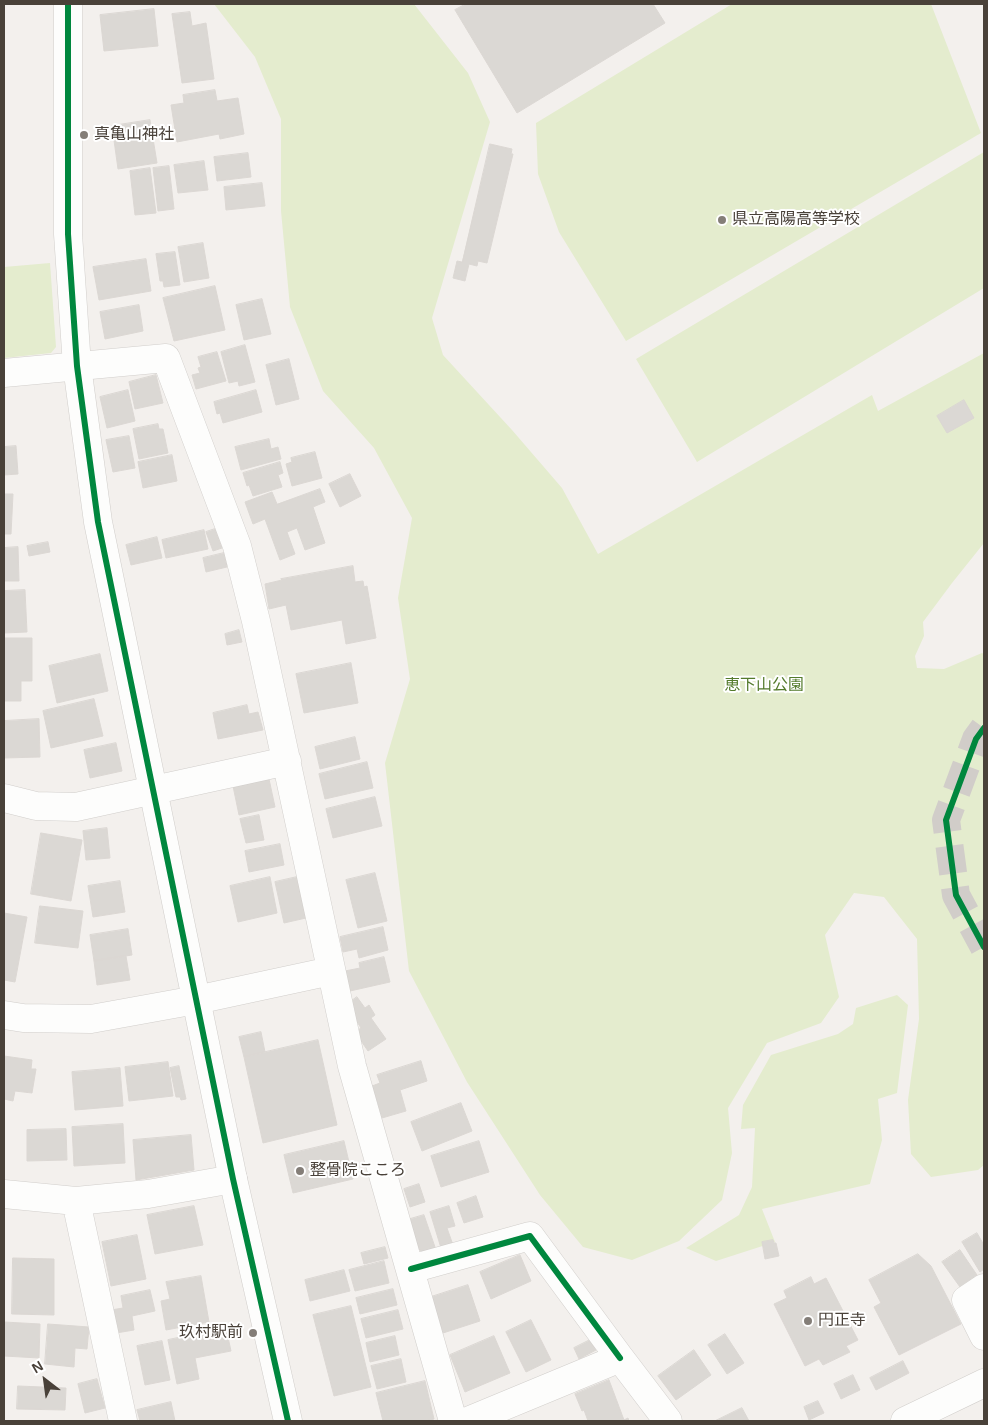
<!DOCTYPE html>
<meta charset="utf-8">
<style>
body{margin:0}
#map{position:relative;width:988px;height:1425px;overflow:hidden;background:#f3f0ed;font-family:Arial,sans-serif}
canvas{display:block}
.frame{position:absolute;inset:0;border:5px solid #494139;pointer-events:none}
.north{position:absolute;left:20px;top:1355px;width:50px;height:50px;-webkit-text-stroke:4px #fff;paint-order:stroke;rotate:330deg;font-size:14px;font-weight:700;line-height:20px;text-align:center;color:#494139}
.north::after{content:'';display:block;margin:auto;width:18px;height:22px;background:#494139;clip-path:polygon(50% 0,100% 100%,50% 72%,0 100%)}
</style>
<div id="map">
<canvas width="988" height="1425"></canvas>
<div class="frame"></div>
<div class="north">N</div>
</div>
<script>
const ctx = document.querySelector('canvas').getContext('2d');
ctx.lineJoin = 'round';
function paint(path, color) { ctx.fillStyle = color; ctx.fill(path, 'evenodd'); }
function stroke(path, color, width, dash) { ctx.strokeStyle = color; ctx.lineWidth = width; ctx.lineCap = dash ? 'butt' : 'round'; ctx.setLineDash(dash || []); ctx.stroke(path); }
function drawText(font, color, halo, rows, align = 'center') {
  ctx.font = font + ' Arial,"Noto Sans JP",sans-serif'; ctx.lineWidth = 4; ctx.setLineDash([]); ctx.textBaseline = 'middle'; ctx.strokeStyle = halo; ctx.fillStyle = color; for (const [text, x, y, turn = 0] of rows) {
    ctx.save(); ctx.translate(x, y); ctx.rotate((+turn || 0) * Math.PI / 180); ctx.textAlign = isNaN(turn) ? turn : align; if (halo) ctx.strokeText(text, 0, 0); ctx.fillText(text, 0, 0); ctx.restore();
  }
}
const green = new Path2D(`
 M214,4H414L468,73L490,122L432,318L443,355L512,430L562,488L598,554L872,395L878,411L984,353V543L952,583L923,622L924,636L915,656L917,668L944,669L982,653L984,654V1165L978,1170L931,1177L911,1154L908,1100L919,1019L917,939L884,897L854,893L825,935L839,997L821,1023L767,1043L728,1108L732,1153L722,1200L679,1241L632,1260L583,1247L540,1195L467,1082L409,971L385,763L410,679L398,598L412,518L374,448L323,391L290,307L281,211V119L255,57Z
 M732,4H931L981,133L626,341L559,232L538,174L536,123Z
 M984,152V288L697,462L636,359Z
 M50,263L56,347L51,353L4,358V267Z
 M897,995L908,1005L897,1093L878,1099L882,1140L870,1184L762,1209L775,1242L716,1261L686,1248L739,1215L752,1187L755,1128L741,1129L743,1105L771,1055L838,1034L853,1024L856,1008Z`);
const building = new Path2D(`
 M466,4H653L665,23L517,113L455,10Z
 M154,9L158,46L104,51L100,15Z
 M190,12L192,26L206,23L214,79L182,83L172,14Z
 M215,90L217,101L238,98L244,134L220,139L219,134L177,142L171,105L184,103L183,95Z
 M150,120L157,163L118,169L112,126Z
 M490,144L512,149L511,154H513L487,263L478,261L477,266L469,264L465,281L453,278L457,261L462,262Z
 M248,153L251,177L217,181L214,157Z
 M204,161L208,190L178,193L174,165Z
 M169,166L174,209L158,211L153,168Z
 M150,168L156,213L135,215L130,171Z
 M262,183L265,206L226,210L224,187Z
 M203,243L209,278L184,282L178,247Z
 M175,252L180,285L164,287L163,281H160L156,254Z
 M146,259L151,291L99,300L93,267Z
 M215,286L225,330L174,341L163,298Z
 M262,299L271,334L244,340L236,305Z
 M139,305L143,331L105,339L100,312Z
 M245,345L255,382L239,386L238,381L229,383L221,352Z
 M217,352L226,381L196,389L192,375L200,373L198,368L201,367L198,357Z
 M289,359L299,399L276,405L266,365Z
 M156,375L163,403L135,409L129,382Z
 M128,390L135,421L107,428L100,397Z
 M256,390L262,412L223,423L220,413L217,414L214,402Z
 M964,400L974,418L947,433L937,416Z
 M158,424L159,429H163L168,453L139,459L133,429Z
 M129,436L135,468L113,472L106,440Z
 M269,439L271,449L278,447L281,459L241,470L235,447Z
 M16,446L18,474L4,475V447Z
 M315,452L322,478L292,486L286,464L292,462L291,458Z
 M172,455L177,481L143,488L138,462Z
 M280,462L283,473L278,475L282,487L253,496L249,485L247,486L243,473Z
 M350,474L361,496L340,507L329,484Z
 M320,489L325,502L313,507L325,543L305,550L297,528L287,532L295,554L280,560L265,519L253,524L245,502L272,492L277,504Z
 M4,494H13L11,534H4Z
 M215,529L222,548L213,551L206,532Z
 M204,530L208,549L166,558L162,540Z
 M157,537L162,558L131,565L126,545Z
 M48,542L50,552L29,556L27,546Z
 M18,547L19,581H4V548Z
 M224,553L227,567L206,572L203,558Z
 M353,566L355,582L363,581L364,587L367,586L376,638L346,644L342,620L291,630L286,605L269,609L265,584L282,580L281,579Z
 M25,590L27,632L4,633V591Z
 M239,630L242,642L227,645L225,634Z
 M4,638H32V681H21V701H4Z
 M100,654L108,691L57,703L49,666Z
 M351,663L358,703L304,713L296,674Z
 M94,699L103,736L51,748L43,711Z
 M247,705L249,714L258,712L263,730L218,739L213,713Z
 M39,719L40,757L4,758V721Z
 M355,737L360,759L320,769L315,747Z
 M116,743L122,771L90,778L84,750Z
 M367,762L373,788L325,799L319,774Z
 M269,779L275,807L239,815L233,786Z
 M375,797L382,826L333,838L326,809Z
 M259,815L264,840L246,843L240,819Z
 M107,828L110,858L86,860L83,831Z
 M41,833L82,840L71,901L31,894Z
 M280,844L284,865L249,872L245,851Z
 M375,873L387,921L358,928L346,880Z
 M270,877L277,913L238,922L230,886Z
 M297,877L306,918L284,923L275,882Z
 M120,881L125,912L93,917L88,886Z
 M40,906L83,911L78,948L35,943Z
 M4,913L27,917L15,982L4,980Z
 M383,927L388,950L359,958L357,949L343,952L340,937Z
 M128,929L132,955L94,961L90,935Z
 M126,956L130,980L97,985L94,961Z
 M384,957L390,982L350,991L345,971L360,968L359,963Z
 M357,997L365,1008L369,1005L375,1015L371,1018L386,1039L368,1051L355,1032L361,1028L350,1011L349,1003Z
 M261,1032L265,1052L244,1057L239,1037Z
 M318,1040L337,1125L263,1143L244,1057Z
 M4,1056L32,1060L31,1069H36L32,1093L15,1091L13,1101L4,1099Z
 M421,1061L427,1081L400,1090L406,1111L382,1118L372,1086L380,1083L377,1075Z
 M168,1062L173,1096L129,1101L125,1067Z
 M179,1066L186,1099L181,1100L180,1097H176L170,1068Z
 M120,1068L123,1106L75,1110L72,1072Z
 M461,1103L472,1131L422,1151L411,1122Z
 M123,1124L125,1163L74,1166L72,1127Z
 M66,1129L67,1160L27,1161V1130Z
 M191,1135L194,1170L136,1180L133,1140Z
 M344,1141L353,1179L293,1193L284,1155Z
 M479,1141L489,1172L441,1187L431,1156Z
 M419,1184L425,1202L410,1207L404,1189Z
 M476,1196L483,1217L464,1223L457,1203Z
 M194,1206L203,1245L155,1254L147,1215Z
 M449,1206L455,1226L447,1228L453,1245L441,1248L430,1212Z
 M424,1215L436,1250L425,1254L415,1246L407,1220Z
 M977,1233L984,1245V1269L980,1272L962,1242Z
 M137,1235L146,1279L111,1286L102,1242Z
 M773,1240L774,1243H776L779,1256L765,1259L762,1242Z
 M385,1247L388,1258L364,1264L361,1253Z
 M960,1250L977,1275L960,1287L942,1262Z
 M918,1254L931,1266L961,1324L899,1355L874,1307L881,1303L869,1280Z
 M520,1255L531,1281L491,1299L480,1272Z
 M13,1258L54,1259V1315L12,1314Z
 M384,1261L389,1283L355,1291L349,1270Z
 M344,1270L350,1291L310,1301L305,1280Z
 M201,1276L209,1322L166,1330L161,1301L170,1299L166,1282Z
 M811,1277L814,1284L826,1278L858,1340L846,1346L850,1352L823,1365L819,1359L805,1366L774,1304L787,1298L784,1291Z
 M468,1285L480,1321L443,1333L431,1297Z
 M393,1289L397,1305L360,1314L356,1298Z
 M150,1290L155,1311L132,1316L134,1330L116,1333L111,1310L123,1308L121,1296Z
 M351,1306L371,1387L334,1396L313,1315Z
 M398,1310L403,1329L366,1338L361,1319Z
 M531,1320L551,1360L526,1372L506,1332Z
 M4,1322L40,1324L39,1358L4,1356Z
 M48,1324L89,1327L87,1349L75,1348L74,1367L45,1364Z
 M226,1328L231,1351L195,1358L199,1379L177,1384L168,1340Z
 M725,1334L744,1363L727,1374L708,1345Z
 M395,1336L399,1355L370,1362L366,1343Z
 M494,1336L510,1373L465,1392L450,1355Z
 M590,1340L596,1350L579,1359L574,1348Z
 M162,1341L170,1380L145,1385L137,1346Z
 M694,1350L711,1375L676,1400L658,1376Z
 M401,1359L406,1382L377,1389L371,1366Z
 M903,1361L909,1373L876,1390L870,1378Z
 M853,1375L860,1390L841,1399L834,1384Z
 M97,1379L105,1408L85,1413L78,1384Z
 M609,1380L624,1420L628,1418L629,1421H588L584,1410L582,1411L575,1394Z
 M425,1381L434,1419L426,1421H383L376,1393Z
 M18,1386L66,1388L65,1410L17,1409Z
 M818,1401L824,1413L809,1420L804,1407Z
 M171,1402L175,1421H140L137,1410Z
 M742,1408L749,1421H715Z`);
const tertiaryTunnel = new Path2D(`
 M984,728L976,739L946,820L956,895L984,947`);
const minor = new Path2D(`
 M4,373L166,358L237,546L256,621L352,1066L453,1421
 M4,798L36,806L76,807L287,761
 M196,1000L331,971
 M4,1194L76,1201L148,1194L233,1179
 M76,1201L123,1421
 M411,1269L530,1236L620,1358
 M984,1288L966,1300L984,1336
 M468,1421L620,1358L668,1421`);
const tertiary = new Path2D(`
 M68,4V234L77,366L98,522L233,1179L288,1421
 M4,1015L23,1018L91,1019L196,1000
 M905,1421L984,1383`);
const cycleway = new Path2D(`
 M68,4V234L77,366L98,522L233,1179L288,1421
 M984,728L976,739L946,820L956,895L984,947
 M411,1269L530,1236L620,1358`);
const markers = [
 [84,135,5,"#847e78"],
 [722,220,5,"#847e78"],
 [300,1171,5,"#847e78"],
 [808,1321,5,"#847e78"],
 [253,1333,5,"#847e78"]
];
const poiNames = [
 ["真亀山神社",94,135],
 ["県立高陽高等学校",732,220],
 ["整骨院こころ",310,1171],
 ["円正寺",818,1321],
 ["玖村駅前",243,1333,"right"]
];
const parkNames = [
 ["恵下山公園",764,686]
];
paint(green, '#e4ecce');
paint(building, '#dbd8d4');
stroke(building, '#dbd7d3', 1);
stroke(tertiaryTunnel, '#d1cdc9', 28, [28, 14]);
stroke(minor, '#d1cecb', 29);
stroke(tertiary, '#d1cecb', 29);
stroke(minor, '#fdfdfc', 28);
stroke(tertiary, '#fdfdfc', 28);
stroke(cycleway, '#00873e', 6);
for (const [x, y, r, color] of markers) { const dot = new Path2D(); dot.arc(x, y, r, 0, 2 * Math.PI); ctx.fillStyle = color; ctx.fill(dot); stroke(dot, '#fff', 2); }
drawText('16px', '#494139', '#fff', poiNames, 'left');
drawText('16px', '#547b2c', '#fff', parkNames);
</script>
